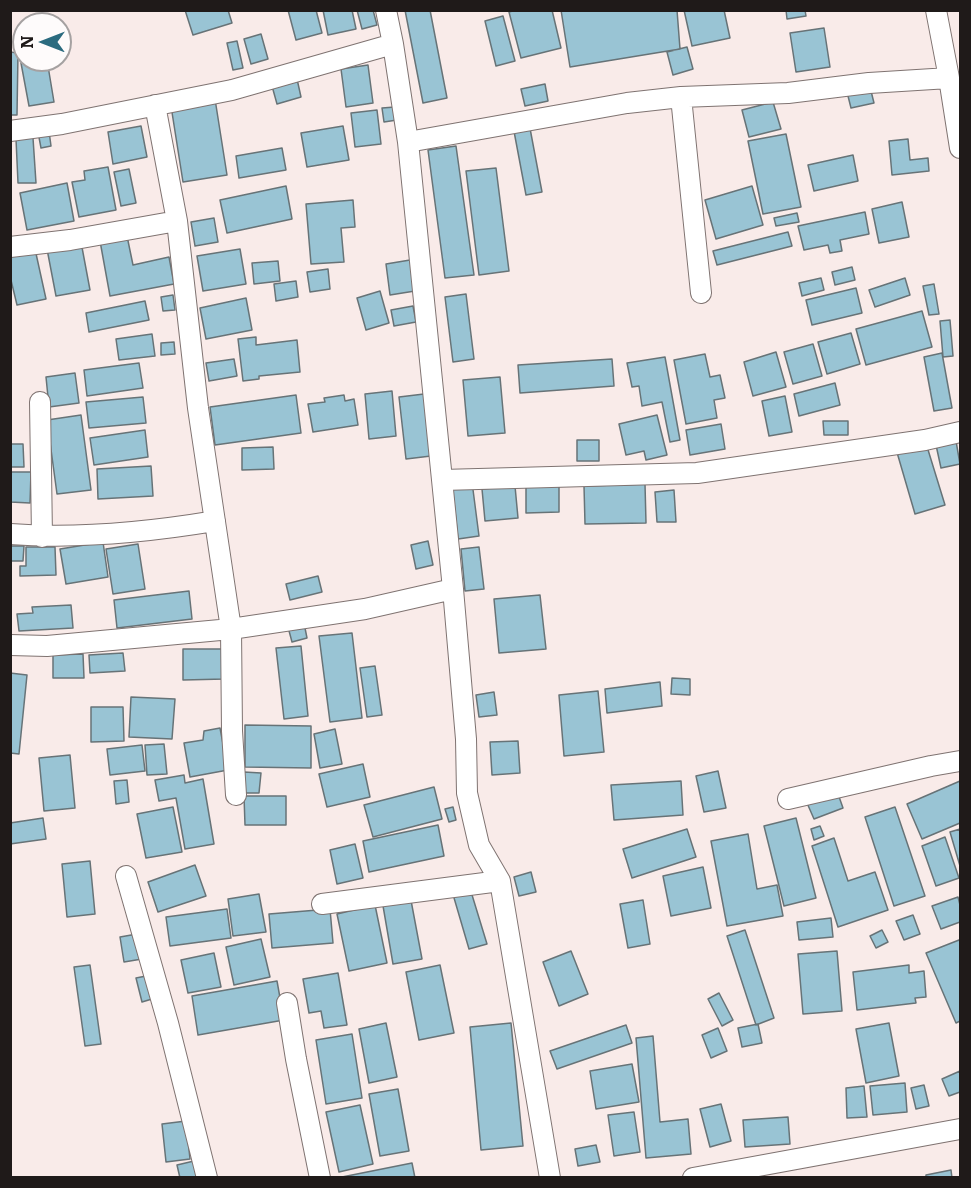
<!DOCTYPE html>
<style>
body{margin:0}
#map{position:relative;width:971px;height:1188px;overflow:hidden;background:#f9ebe9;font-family:Literata,serif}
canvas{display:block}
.frame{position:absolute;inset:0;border:12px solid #1f1a19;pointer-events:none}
.north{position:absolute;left:12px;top:12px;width:60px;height:60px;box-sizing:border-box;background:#fefbfb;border:2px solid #a5a1a1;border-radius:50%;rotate:270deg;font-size:16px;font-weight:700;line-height:24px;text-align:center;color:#1f1a19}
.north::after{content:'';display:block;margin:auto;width:21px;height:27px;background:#2b6b7f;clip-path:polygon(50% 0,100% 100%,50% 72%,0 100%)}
</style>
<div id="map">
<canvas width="971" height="1188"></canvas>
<div class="frame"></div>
<div class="north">N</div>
</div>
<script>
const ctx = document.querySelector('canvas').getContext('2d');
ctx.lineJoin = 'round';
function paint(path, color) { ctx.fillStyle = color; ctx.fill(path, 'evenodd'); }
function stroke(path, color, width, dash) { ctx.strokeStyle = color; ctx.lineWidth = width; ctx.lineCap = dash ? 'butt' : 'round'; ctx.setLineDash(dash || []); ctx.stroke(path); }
const building = new Path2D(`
 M185,10H228L232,23L193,35Z
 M288,10H316L322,33L296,40Z
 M323,10H352L356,29L328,35Z
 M357,10H373L377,25L362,29Z
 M405,10H430L447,98L423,103Z
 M516,10H552L561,48L521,58L509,12Z
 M561,10H677L680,49L570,67Z
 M684,10H724L730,38L692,46Z
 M786,10H805L806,16L787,19Z
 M503,16L515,61L496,66L485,21Z
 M824,28L830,67L796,72L790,33Z
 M261,34L268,59L251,64L244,39Z
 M237,41L243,68L233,70L227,43Z
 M687,47L693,69L673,75L667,52Z
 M10,52L18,53L17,115H10Z
 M41,60H47L54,102L29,106L21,63Z
 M368,65L373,103L346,107L341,69Z
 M297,79L301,97L277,104L272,86Z
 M869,83L874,103L851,108L846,88Z
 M545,84L548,101L525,106L521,89Z
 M215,99L227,175L183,182L171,106Z
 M773,102L781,129L749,137L742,110Z
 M395,107L397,120L384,122L382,108Z
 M377,110L381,144L355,147L351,113Z
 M529,123L542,192L526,195L513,126Z
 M141,126L147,157L113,164L108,132Z
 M343,126L349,160L307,167L301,133Z
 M49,131L51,146L41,148L38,132Z
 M786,134L801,207L763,214L748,141Z
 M33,138L36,183H18L16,139Z
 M908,139L910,160L928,158L929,171L892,175L889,141Z
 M456,146L474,275L445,278L428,150Z
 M282,148L286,170L239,178L236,156Z
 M853,155L858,181L814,191L808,165Z
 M108,167L116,210L79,217L72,182L85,180L84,171Z
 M496,168L509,271L479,275L466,171Z
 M129,169L136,203L121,206L114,172Z
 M67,183L74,221L27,230L20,193Z
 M286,186L292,219L227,233L220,200Z
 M752,186L763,225L716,239L705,200Z
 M353,200L355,227L341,228L344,262L311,264L306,204Z
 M902,202L909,237L879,243L872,209Z
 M865,212L869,234L840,240L842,251L830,253L828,245L804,250L798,226Z
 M797,213L799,222L776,226L774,218Z
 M214,218L218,242L195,246L191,222Z
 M788,232L792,246L717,265L713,251Z
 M127,236L133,265L169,257L174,284L110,296L100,241Z
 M81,242L90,290L56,296L47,249Z
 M35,249L46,299L17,305L10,276V254Z
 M240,249L246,284L203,291L197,256Z
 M410,260L415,291L390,295L386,264Z
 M278,261L280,281L254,284L252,263Z
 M852,267L855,280L835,285L832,272Z
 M328,269L330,289L310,292L307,272Z
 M821,278L824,290L802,296L799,283Z
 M905,278L910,295L875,307L869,290Z
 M296,281L298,297L276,301L274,284Z
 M934,284L939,314L929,315L923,286Z
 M856,288L862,313L812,325L806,300Z
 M380,291L389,323L366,330L357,298Z
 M466,294L474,359L453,362L445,297Z
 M173,295L175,310L163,311L161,297Z
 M246,298L252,330L206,339L200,308Z
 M145,301L149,320L89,332L86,313Z
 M413,306L416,322L394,326L391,310Z
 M922,311L932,347L866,365L856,329Z
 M950,320L953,356L943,357L940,321Z
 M851,333L860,364L827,374L818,342Z
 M152,334L155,356L119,360L116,339Z
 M256,337V345L297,340L300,372L259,376V379L243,381L238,339Z
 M174,342L175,354L161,355V343Z
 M813,344L822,376L793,384L784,352Z
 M776,352L786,387L753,396L744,362Z
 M942,353L952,408L934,411L924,357Z
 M705,354L710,377L720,375L725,398L714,400L717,418L686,424L674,360Z
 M665,357L680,440L670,442L662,402L642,406L639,386L632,387L627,363Z
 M234,359L237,376L209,381L206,363Z
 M612,359L614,386L520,393L518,365Z
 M139,363L143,388L87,396L84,370Z
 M75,373L79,403L49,407L46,377Z
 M500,377L505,433L468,436L463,380Z
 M835,383L840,405L799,416L794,394Z
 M392,391L396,436L369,439L365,394Z
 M424,394L431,456L406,459L399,397Z
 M296,395L301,433L215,445L210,407Z
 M344,395L345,401L354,399L358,425L313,432L308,404L325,402L324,398Z
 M785,396L792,432L769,436L762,401Z
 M143,397L146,423L89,428L86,402Z
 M81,415L91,490L57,494L47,420Z
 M657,415L667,455L646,460L644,451L626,455L619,424Z
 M823,421H848V435H824Z
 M721,424L725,449L690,455L686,430Z
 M145,430L148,457L94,465L90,438Z
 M577,440H599V461H577Z
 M925,440L945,505L915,514L896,449Z
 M956,441L960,464L941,468L936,445Z
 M10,444H23L24,467H10Z
 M273,447L274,469L242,470V448Z
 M151,466L153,496L98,499L97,469Z
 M10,472H31L30,503L10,502Z
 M526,481H559V512L526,513Z
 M472,482L479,536L458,539L452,484Z
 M645,484L646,523L585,524L584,486Z
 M515,486L518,518L485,521L482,489Z
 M674,490L676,522H657L655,492Z
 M428,541L433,565L416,569L411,545Z
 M103,542L108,577L66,584L60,549Z
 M138,544L145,589L113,594L106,549Z
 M11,546H24L23,561H10Z
 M26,547H55L56,575L20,576V566H26Z
 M479,547L484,589L465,591L461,549Z
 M318,576L322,592L290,600L286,584Z
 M189,591L192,619L117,628L114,600Z
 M540,595L546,649L499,653L494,599Z
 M71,605L73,628L19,631L17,614L33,613L32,607Z
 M304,623L307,638L292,642L288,627Z
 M352,633L362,718L330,722L319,636Z
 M301,646L308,716L284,719L276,648Z
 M183,649H225V679L183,680Z
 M123,653L125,671L90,673L89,655Z
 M83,654L84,678H53V655Z
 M375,666L382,715L367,717L360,668Z
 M10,673L27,675L19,754L10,753Z
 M672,678L690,679V695L671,694Z
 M660,682L662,706L607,713L605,689Z
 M598,691L604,752L564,756L559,695Z
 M494,692L497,715L479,717L476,695Z
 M131,697L175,699L172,739L129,737Z
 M91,707H123L124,741L91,742Z
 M245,725L311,726V768L245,767Z
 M220,728L228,770L190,777L184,743L203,740L204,731Z
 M335,729L342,764L320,768L314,734Z
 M518,741L520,773L492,775L490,742Z
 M164,744L167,774L147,775L145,745Z
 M142,745L145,771L110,775L107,749Z
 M70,755L75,808L44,811L39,758Z
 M363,764L370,797L327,807L319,774Z
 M718,771L726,808L704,812L696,776Z
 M244,772L261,773L259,793H244Z
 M184,775L185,783L203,779L214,844L185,849L176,798L159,801L155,780Z
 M127,780L129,802L116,804L114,781Z
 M681,781L683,815L614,820L611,785Z
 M960,781V823L922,839L907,804Z
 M434,787L442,819L373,837L364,805Z
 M837,791L843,808L814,819L807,803Z
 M244,796H286V825H245Z
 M173,807L182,852L146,858L137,814Z
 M453,807L456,820L449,822L445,809Z
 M895,807L925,896L894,906L865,817Z
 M43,818L46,839L10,844V823Z
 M796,818L816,898L784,906L764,826Z
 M438,825L444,856L369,872L363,841Z
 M820,826L824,836L814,840L811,829Z
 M687,829L696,857L632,878L623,849Z
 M960,829V866L950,832Z
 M748,834L757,889L777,885L783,916L727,926L711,841Z
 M945,837L959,878L936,886L922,846Z
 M834,838L848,881L875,872L888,910L838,927L812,846Z
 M355,844L363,878L337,884L330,850Z
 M90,861L95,914L67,917L62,864Z
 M195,865L206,896L158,912L148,882Z
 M703,867L711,908L671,916L663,876Z
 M531,872L536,892L519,896L514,877Z
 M469,885L487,944L469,949L452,891Z
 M259,894L266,932L233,936L228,899Z
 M410,895L422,959L393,964L382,900Z
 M958,897L960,905V922L941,929L932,906Z
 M643,900L650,944L628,948L620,904Z
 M375,905L387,963L349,971L337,914Z
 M227,909L231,938L170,946L166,917Z
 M330,909L333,943L272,948L269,914Z
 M913,915L920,934L904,940L896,921Z
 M831,918L833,937L799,940L797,922Z
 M745,930L774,1018L756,1025L727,936Z
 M882,930L888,942L876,948L870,936Z
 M137,934L142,959L124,962L120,937Z
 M261,939L270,977L234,985L226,947Z
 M959,940L960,942V1021L956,1023L926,953Z
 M571,951L588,994L559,1006L543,962Z
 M837,951L842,1011L803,1014L798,954Z
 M214,953L221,987L188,993L181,960Z
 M90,965L101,1044L85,1046L74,967Z
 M440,965L454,1033L419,1040L406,972Z
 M909,965V973L924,971L926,997L915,998L916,1003L857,1010L853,972Z
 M338,973L347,1025L324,1028L321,1011L309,1013L303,979Z
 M146,976L152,999L142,1002L136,978Z
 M277,981L284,1020L198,1035L192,996Z
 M719,993L733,1020L722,1026L708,999Z
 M386,1023L397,1077L369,1083L359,1029Z
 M511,1023L523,1146L481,1150L470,1027Z
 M889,1023L899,1076L866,1083L856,1029Z
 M758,1024L762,1043L742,1047L738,1028Z
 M626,1025L632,1043L557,1069L550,1051Z
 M718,1028L727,1051L711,1058L702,1035Z
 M352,1034L362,1098L326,1104L316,1040Z
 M653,1036L660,1122L688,1119L691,1154L646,1158L636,1038Z
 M632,1064L639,1102L596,1109L590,1071Z
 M960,1071V1092L949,1096L942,1079Z
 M905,1083L907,1112L873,1115L870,1086Z
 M924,1085L929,1106L916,1109L911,1088Z
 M864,1086L867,1117L847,1118L846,1088Z
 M398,1089L409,1151L380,1156L369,1094Z
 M721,1104L731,1141L710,1147L700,1109Z
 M360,1105L373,1164L339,1172L326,1112Z
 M634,1112L640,1152L614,1156L608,1115Z
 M788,1117L790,1144L745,1147L743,1120Z
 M186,1121L190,1159L166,1162L162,1124Z
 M596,1145L600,1162L578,1166L575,1149Z
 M194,1161L198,1178H180L177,1165Z
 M412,1163L415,1178H337Z
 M951,1170L952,1178H926V1175Z`);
const street = new Path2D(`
 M386,10L393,44L408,142L453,589L466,739L467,793L479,845L500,881L550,1178
 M936,10L949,78L960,148
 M681,97L701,293
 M155,105L177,221L198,408L231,629L232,731L236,795
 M10,131L62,124L232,90L393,44
 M408,142L627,103L681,97L788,93L869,83L949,78
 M10,247L70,240L177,221
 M40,402L42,537
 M442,480L697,473L925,440L960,432
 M10,534C77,539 149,532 215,521
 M10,645L47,646L231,629L365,609L453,589
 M788,799L931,766L960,761
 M126,876L168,1023L207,1178
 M322,904L500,881
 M287,1003L296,1059L320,1178
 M693,1178L960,1129`);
paint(building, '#99c4d4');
stroke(building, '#677377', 1.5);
stroke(street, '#7f7371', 22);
stroke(street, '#fff', 20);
</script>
